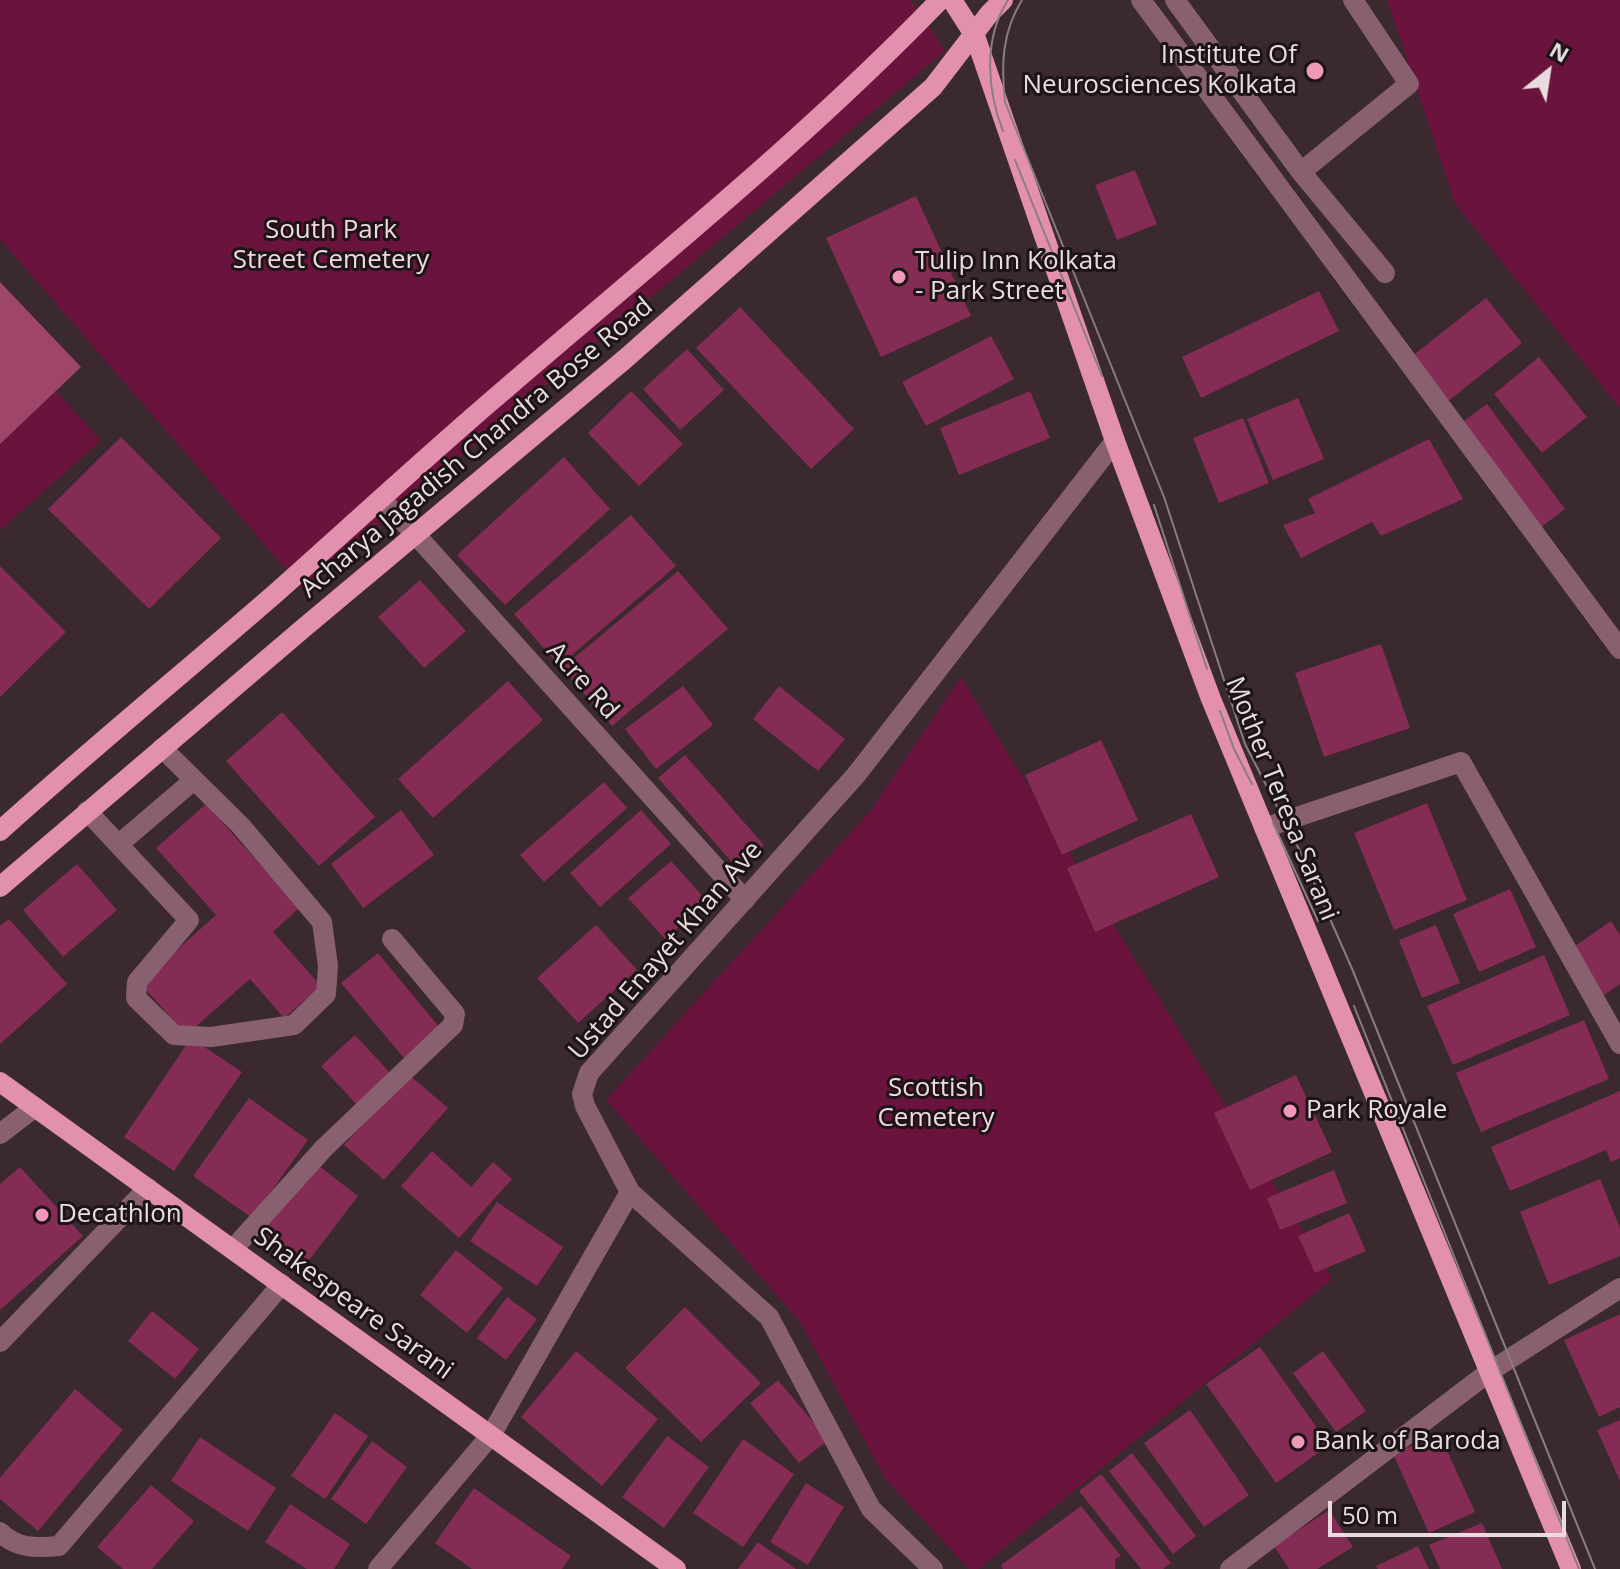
<!DOCTYPE html>
<style>
body{margin:0}
#map{position:relative;width:1620px;height:1569px;overflow:hidden;background:#3a292f;font-family:"Open Sans",sans-serif}
canvas{display:block}
.north{position:absolute;left:1508px;top:32px;width:80px;height:80px;-webkit-text-stroke:6px #1c1417;paint-order:stroke;rotate:30deg;font-size:22px;font-weight:700;line-height:32px;text-align:center;color:#e8dce0}
.north::after{content:'';display:block;margin:auto;width:28px;height:36px;background:#e8dce0;clip-path:polygon(50% 0,100% 100%,50% 72%,0 100%)}
.scale{position:absolute;left:1328px;top:1501px;width:238px;height:36px;box-sizing:border-box;border:4px solid #e8dce0;border-top:0;padding-left:10px;font-size:24px;line-height:28px;white-space:nowrap;color:#e8dce0;-webkit-text-stroke:6px #1c1417;paint-order:stroke}
</style>
<div id="map">
<canvas width="1620" height="1569"></canvas>
<div class="north">N</div>
<div class="scale">50 m</div>
</div>
<script>
const ctx = document.querySelector('canvas').getContext('2d');
ctx.lineJoin = 'round';
function paint(path, color) { ctx.fillStyle = color; ctx.fill(path, 'evenodd'); }
function stroke(path, color, width, dash) { ctx.strokeStyle = color; ctx.lineWidth = width; ctx.lineCap = dash ? 'butt' : 'round'; ctx.setLineDash(dash || []); ctx.stroke(path); }
function drawText(font, color, halo, rows, align = 'center') {
  ctx.font = font + ' "Open Sans",sans-serif'; ctx.lineWidth = 6; ctx.setLineDash([]); ctx.textBaseline = 'middle'; ctx.strokeStyle = halo; ctx.fillStyle = color; for (const [text, x, y, turn = 0] of rows) {
    ctx.save(); ctx.translate(x, y); ctx.rotate((+turn || 0) * Math.PI / 180); ctx.textAlign = isNaN(turn) ? turn : align; if (halo) ctx.strokeText(text, 0, 0); ctx.fillText(text, 0, 0); ctx.restore();
  }
}
const green = new Path2D(`
 M0,0H911L945,51L303,589L0,239Z
 M1387,0H1620V408L1455,204Z
 M0,329L101,441L0,530Z
 M961,677L1332,1279L979,1569H969L886,1480L800,1322L606,1100L870,811Z`);
const water = new Path2D(`
 M0,282L81,367L0,444Z`);
const building = new Path2D(`
 M1135,170L1157,224L1117,240L1095,185Z
 M916,196L971,316L881,357L826,238Z
 M1319,291L1339,331L1201,398L1182,357Z
 M1486,298L1522,343L1443,405L1407,360Z
 M740,307L854,429L811,469L696,348Z
 M991,336L1014,379L926,426L902,382Z
 M687,349L724,390L680,430L643,389Z
 M1539,357L1587,417L1542,453L1494,394Z
 M631,391L683,444L639,486L588,433Z
 M1030,391L1050,438L959,475L940,428Z
 M1298,398L1324,459L1273,480L1247,419Z
 M1487,404L1565,509L1536,531L1457,426Z
 M1243,418L1269,483L1219,503L1193,438Z
 M121,437L221,538L149,609L48,509Z
 M1429,439L1463,499L1381,536L1372,522L1301,558L1283,525L1315,513L1308,499Z
 M564,457L610,509L505,605L457,555Z
 M631,515L676,566L559,666L514,614Z
 M0,566L66,632L0,697Z
 M678,571L728,629L612,726L562,668Z
 M420,580L466,631L424,668L378,617Z
 M1381,644L1410,728L1324,757L1295,673Z
 M508,681L543,720L433,818L398,779Z
 M683,686L713,725L656,769L625,729Z
 M779,686L845,739L818,771L753,719Z
 M282,712L375,817L319,866L226,761Z
 M1101,740L1138,820L1062,855L1025,775Z
 M685,755L764,845L737,868L658,778Z
 M604,782L627,808L544,882L520,855Z
 M1427,803L1467,900L1394,930L1354,833Z
 M206,804L299,908L273,932L321,986L284,1018L250,979L186,1035L140,983L216,915L156,848Z
 M401,810L434,855L363,908L331,864Z
 M641,810L671,844L600,907L570,873Z
 M1191,814L1219,877L1095,932L1067,868Z
 M671,861L708,902L665,939L628,898Z
 M77,864L117,910L63,957L23,910Z
 M1510,889L1536,947L1479,972L1453,914Z
 M9,919L67,984L0,1044V926Z
 M1611,921L1620,935V984L1604,995L1572,948Z
 M596,925L637,970L578,1023L537,978Z
 M1436,925L1460,983L1422,998L1399,940Z
 M378,953L440,1028L404,1058L341,983Z
 M1544,955L1570,1015L1453,1065L1427,1006Z
 M1584,1020L1609,1079L1481,1132L1456,1073Z
 M355,1035L393,1076L359,1107L321,1066Z
 M191,1038L242,1072L174,1171L124,1137Z
 M408,1074L448,1108L384,1180L344,1145Z
 M1296,1075L1332,1152L1250,1190L1214,1113Z
 M1620,1091V1158L1611,1162L1606,1150L1510,1191L1491,1147Z
 M249,1098L308,1140L252,1218L193,1176Z
 M432,1151L471,1187L493,1162L512,1179L459,1238L401,1186Z
 M315,1163L358,1196L304,1267L260,1234Z
 M20,1167L83,1236L0,1310V1184Z
 M1334,1170L1347,1203L1280,1230L1267,1198Z
 M1600,1179L1620,1228V1256L1549,1285L1520,1212Z
 M497,1202L563,1247L537,1286L470,1241Z
 M1349,1213L1366,1251L1315,1273L1298,1236Z
 M456,1250L503,1288L467,1333L420,1295Z
 M507,1297L537,1319L506,1360L477,1338Z
 M685,1307L761,1383L701,1442L625,1368Z
 M152,1311L199,1349L175,1379L128,1341Z
 M1620,1314V1407L1599,1417L1564,1340Z
 M1260,1347L1329,1445L1276,1483L1206,1384Z
 M576,1351L658,1419L602,1486L521,1417Z
 M1323,1351L1366,1411L1336,1432L1293,1373Z
 M778,1380L828,1440L799,1463L750,1403Z
 M75,1389L123,1430L38,1531L0,1499V1478Z
 M1190,1410L1249,1495L1204,1527L1144,1443Z
 M335,1413L368,1436L325,1499L291,1476Z
 M1620,1420V1481L1597,1430Z
 M1439,1433L1475,1512L1429,1533L1393,1454Z
 M667,1436L709,1467L664,1528L622,1497Z
 M200,1437L276,1488L248,1531L171,1481Z
 M743,1439L794,1474L743,1547L693,1513Z
 M372,1441L407,1467L366,1524L331,1499Z
 M1132,1453L1196,1536L1173,1554L1109,1471Z
 M1101,1474L1171,1563L1163,1569H1141L1079,1491Z
 M806,1483L844,1507L808,1565L770,1542Z
 M151,1485L194,1521L152,1569H123L97,1547Z
 M474,1488L571,1556L562,1569H472L435,1543Z
 M290,1504L350,1544L334,1569H307L265,1542Z
 M1081,1506L1121,1556L1115,1559V1569H1003L1001,1565Z
 M1329,1510L1353,1547L1317,1569H1289L1274,1546Z
 M1482,1523L1502,1569H1440L1429,1545Z
 M758,1542L796,1569H738Z
 M1418,1546L1429,1569H1378L1376,1566Z`);
const minor = new Path2D(`
 M1141,0L1620,649
 M1175,0L1301,172L1409,84L1353,0
 M1301,172L1385,273
 M381,499L416,535L745,900
 M87,811L189,920L137,982L136,998L174,1035L211,1037L294,1025L326,994L328,966L322,922L241,826L162,748
 M1264,828L1461,762L1620,1044
 M119,844L194,780
 M0,1134L35,1107
 M630,1192L769,1317L871,1509L933,1569
 M233,1249L324,1148L453,1025L455,1014L392,939
 M0,1342L148,1188
 M0,1532C17,1549 36,1548 59,1546L282,1284
 M378,1569L491,1435L630,1192L585,1106L582,1094L589,1073L856,775L1115,441
 M1230,1569L1489,1372L1620,1288`);
const major = new Path2D(`
 M952,0L975,36L1115,441L1211,699L1571,1569
 M0,831C91,749 185,672 277,592C348,529 417,465 489,403C641,271 800,145 940,0
 M0,887L306,626L625,359L933,87L989,14L1003,0
 M0,1082L676,1569`);
const tram = new Path2D(`
 M1022,0C1002,32 1001,65 1005,102L1164,497L1245,744L1300,851L1353,971L1595,1569
 M1003,131C987,90 983,39 1008,0
 M1015,160L1102,376
 M1154,505L1207,669
 M1220,711L1234,749L1252,784
 M1273,823L1318,921
 M1354,1006L1579,1569`);
const markers = [
 [1315,71,10,"#ef9ab9"],
 [899,277,8,"#ef9ab9"],
 [1290,1111,8,"#ef9ab9"],
 [42,1215,8,"#ef9ab9"],
 [1298,1442,8,"#ef9ab9"]
];
const poiNames = [
 ["Institute Of",1297,56,"right"],
 ["Neurosciences Kolkata",1297,86,"right"],
 ["Tulip Inn Kolkata",915,262],
 ["- Park Street",915,292],
 ["Park Royale",1306,1111],
 ["Decathlon",58,1215],
 ["Bank of Baroda",1314,1442]
];
const parkNames = [
 ["South Park",331,231],
 ["Street Cemetery",331,261],
 ["Scottish",936,1089],
 ["Cemetery",936,1119]
];
const streetNames = [
 ["Acharya Jagadish Chandra Bose Road",477,448,-40],
 ["Acre Rd",582,681,48],
 ["Mother Teresa Sarani",1281,799,68],
 ["Ustad Enayet Khan Ave",666,951,-49],
 ["Shakespeare Sarani",353,1304,36]
];
paint(green, '#6a133d');
paint(water, '#9f456a');
paint(building, '#842c53');
stroke(minor, '#89606f', 20);
stroke(major, '#e390ae', 20);
stroke(tram, '#8a7c81', 2);
for (const [x, y, r, color] of markers) { const dot = new Path2D(); dot.arc(x, y, r, 0, 2 * Math.PI); ctx.fillStyle = color; ctx.fill(dot); stroke(dot, '#1c1417', 3); }
drawText('26px', '#e8dce0', '#1c1417', poiNames, 'left');
drawText('26px', '#f1d7df', '#1c1417', parkNames);
drawText('26px', '#e8dce0', '#1c1417', streetNames);
</script>
